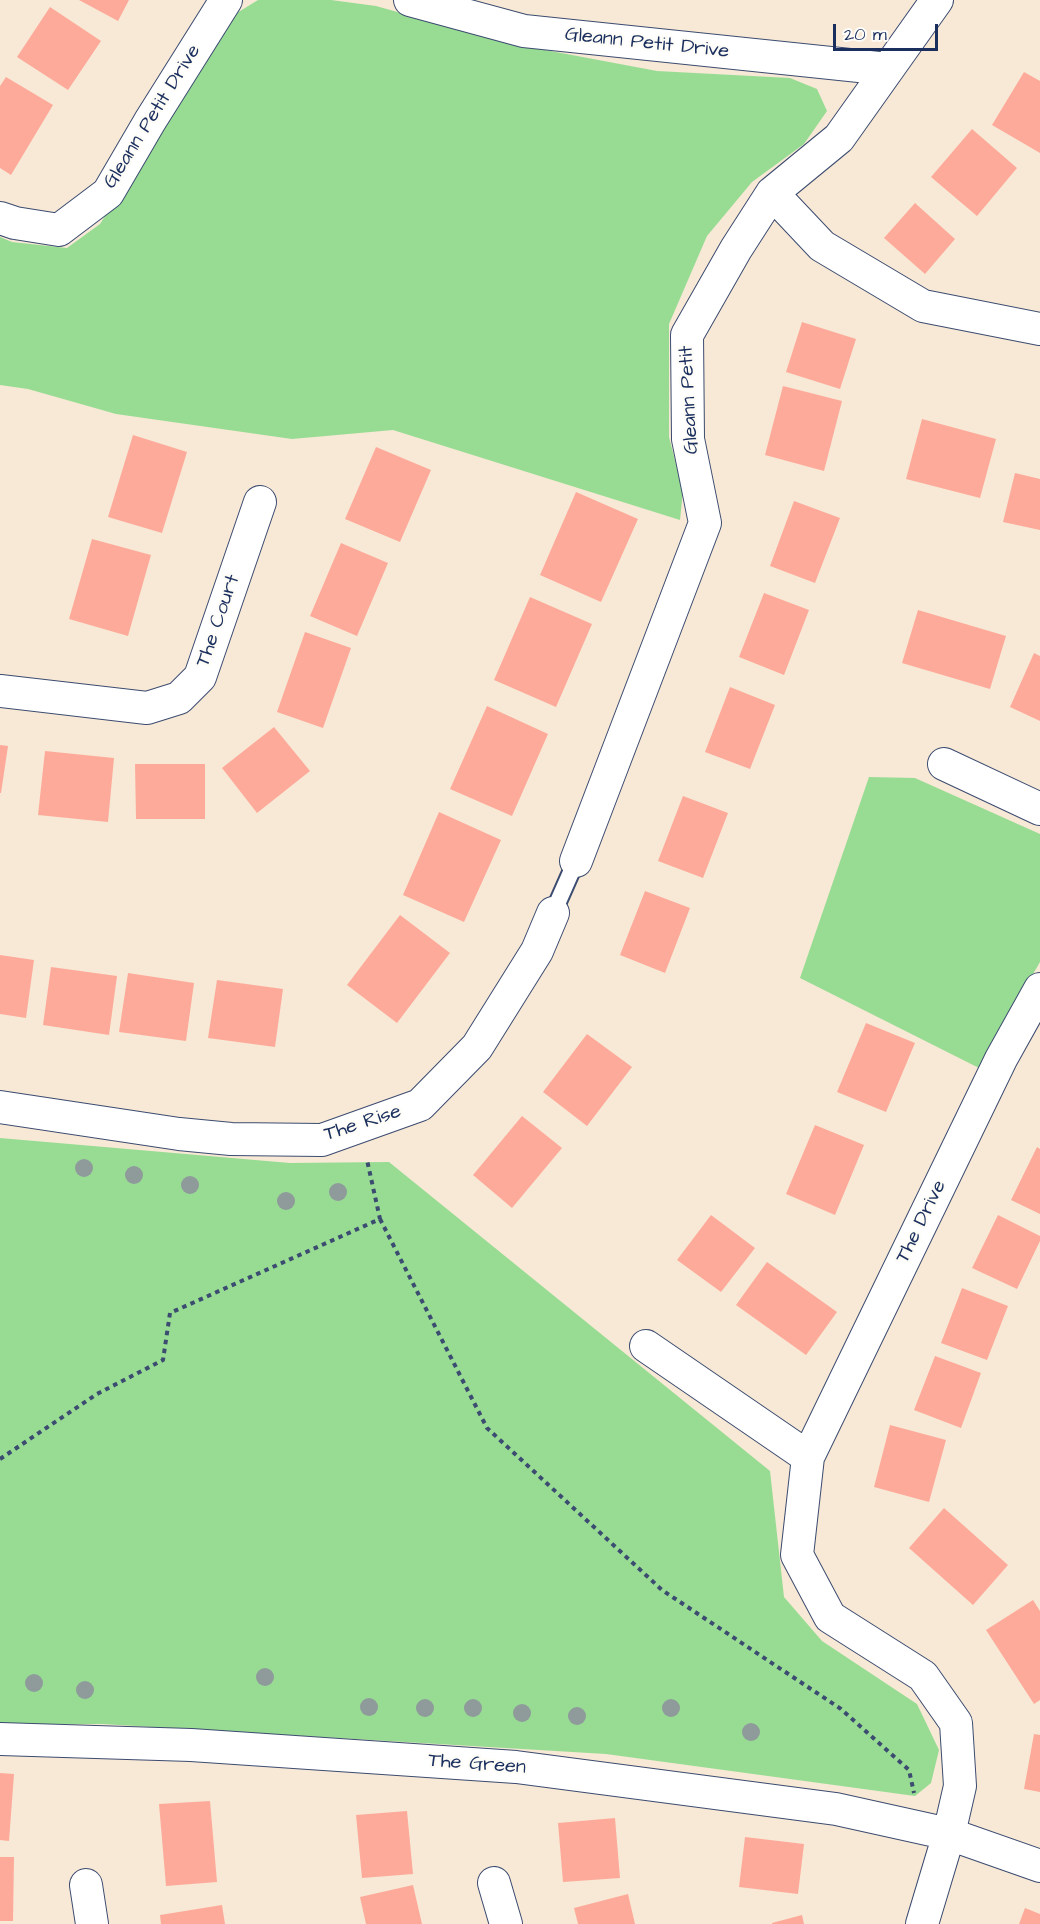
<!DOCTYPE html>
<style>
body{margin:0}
#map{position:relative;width:1040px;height:1924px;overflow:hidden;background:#f7e9d5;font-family:"Architects Daughter",sans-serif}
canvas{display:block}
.scale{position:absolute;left:833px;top:24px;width:105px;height:27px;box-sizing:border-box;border:3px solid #1b2f5e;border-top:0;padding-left:8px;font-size:18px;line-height:21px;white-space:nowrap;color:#1b2f5e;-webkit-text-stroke:4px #fdfcf7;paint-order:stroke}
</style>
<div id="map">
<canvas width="1040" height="1924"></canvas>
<div class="scale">20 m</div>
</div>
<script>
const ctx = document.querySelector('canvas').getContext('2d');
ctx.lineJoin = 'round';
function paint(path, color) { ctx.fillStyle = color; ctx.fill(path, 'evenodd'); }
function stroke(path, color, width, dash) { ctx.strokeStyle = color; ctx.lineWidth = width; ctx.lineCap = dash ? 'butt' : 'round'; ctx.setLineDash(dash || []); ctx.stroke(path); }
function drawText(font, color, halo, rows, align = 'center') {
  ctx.font = font + ' "Architects Daughter",sans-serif'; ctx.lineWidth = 4.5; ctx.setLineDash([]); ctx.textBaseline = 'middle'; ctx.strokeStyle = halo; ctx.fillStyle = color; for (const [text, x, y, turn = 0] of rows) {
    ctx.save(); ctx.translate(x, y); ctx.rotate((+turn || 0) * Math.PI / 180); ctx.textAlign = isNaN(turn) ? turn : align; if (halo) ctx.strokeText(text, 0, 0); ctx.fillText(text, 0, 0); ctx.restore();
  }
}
const green = new Path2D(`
 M258,0H331L376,6L508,43L657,71L790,78L817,89L827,111L804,144L752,182L707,236L669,324V437L683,491L680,520L393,430L292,439L116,414L28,389L0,385V237L12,242L67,248L100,224L232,16Z
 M869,777L915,778L1040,834V962L979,1068L800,978Z
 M0,1138L290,1163L389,1162L770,1471L784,1597L822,1641L917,1704L939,1750L931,1783L915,1796L606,1754L102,1724L0,1725Z`);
const building = new Path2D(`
 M79,0H129L118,21Z
 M50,7L101,41L68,90L17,57Z
 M1024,72L1040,81V153L992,125Z
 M6,77L53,105L11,175L0,168V86Z
 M972,129L1017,168L977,216L931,177Z
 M915,203L955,239L925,274L884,238Z
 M802,322L856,339L840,389L786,372Z
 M783,386L842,401L824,471L765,455Z
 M922,419L996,439L980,498L906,479Z
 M133,435L187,452L162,533L108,517Z
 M376,447L431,470L400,542L345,519Z
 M1015,473L1040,479V530L1003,522Z
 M576,492L638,519L601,602L540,575Z
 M794,501L840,518L815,583L770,566Z
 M92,539L151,555L128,636L69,619Z
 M341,543L388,563L357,636L310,616Z
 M764,593L809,610L784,675L739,657Z
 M530,597L592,624L556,707L494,680Z
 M918,610L1006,636L990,689L902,663Z
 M305,632L351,648L323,728L277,712Z
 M1034,653L1040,656V721L1010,707Z
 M730,687L775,705L750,769L705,752Z
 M487,706L548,734L512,816L450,789Z
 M274,727L310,771L257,813L222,768Z
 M0,745L8,746L1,793H0Z
 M45,751L114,758L108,822L38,815Z
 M135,764H205V819H136Z
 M683,796L728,813L703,878L658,861Z
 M439,812L501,840L464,922L403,895Z
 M645,891L690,908L665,973L620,955Z
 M400,915L450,953L397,1023L347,985Z
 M0,955L34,960L26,1018L0,1014Z
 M51,967L117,976L109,1035L43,1025Z
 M128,973L194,983L186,1041L119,1032Z
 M217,980L283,989L275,1047L208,1038Z
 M866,1023L915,1043L886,1112L837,1092Z
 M587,1034L632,1067L587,1126L543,1092Z
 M522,1116L562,1148L512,1208L473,1175Z
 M815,1125L864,1145L835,1215L786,1194Z
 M1037,1147L1040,1149V1214L1011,1200Z
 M711,1215L755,1248L721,1292L677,1260Z
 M998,1215L1040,1236V1241L1017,1289L972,1268Z
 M767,1262L837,1312L806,1355L736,1305Z
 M962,1288L1008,1306L987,1360L941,1343Z
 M935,1356L981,1373L961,1428L914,1410Z
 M890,1425L946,1440L929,1502L874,1487Z
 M944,1508L1008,1565L973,1605L909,1548Z
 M1033,1600L1040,1611V1700L1034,1704L986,1630Z
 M1034,1734L1040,1735V1792L1024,1789Z
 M0,1773L14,1774L9,1841L0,1840Z
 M210,1801L217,1882L166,1886L159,1804Z
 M407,1811L413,1874L362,1878L356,1815Z
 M615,1818L620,1878L563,1882L558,1823Z
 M745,1837L804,1844L798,1894L739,1887Z
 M0,1857H14L13,1921H0Z
 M413,1885L422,1924H366L360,1897Z
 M628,1894L635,1924H578L574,1908Z
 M222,1905L225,1924H161L160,1915Z
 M1025,1908L1040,1914V1924H1019Z
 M802,1915L804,1924H772V1923Z`);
const path = new Path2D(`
 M380,1219L487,1428L662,1590L841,1709L909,1770L914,1793
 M0,1459L97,1394L163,1360L170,1313L380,1219L367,1160`);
const service = new Path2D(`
 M553,913L576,861`);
const minor = new Path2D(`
 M410,0L524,31L888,69
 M772,193L822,246L923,306L1040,329
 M0,218L15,223L59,230L108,193L150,121L226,0
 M0,691L147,708L179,698L200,677L260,502
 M944,764L1040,809
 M576,861L705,523L688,439L687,335L736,249L772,193L839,138L937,0
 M0,1107L179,1134L231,1139L322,1140L420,1105L477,1047L537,951L553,913
 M646,1346L808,1457
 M0,1739L191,1745L516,1767L836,1809L949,1834L1040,1866
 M494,1883L506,1924
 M86,1885L92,1924
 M922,1924L949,1834L960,1786L956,1723L923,1676L830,1617L797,1555L808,1457L1001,1059L1040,989`);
const trees = [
 [84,1168],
 [134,1175],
 [190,1185],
 [338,1192],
 [286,1201],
 [265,1677],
 [34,1683],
 [85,1690],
 [369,1707],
 [425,1708],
 [473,1708],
 [671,1708],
 [522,1713],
 [577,1716],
 [751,1732]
];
const streetNames = [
 ["Gleann Petit Drive",647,44,6],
 ["Gleann Petit Drive",153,117,-58],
 ["Gleann Petit",690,400,-93],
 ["The Court",219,621,-71],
 ["The Rise",363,1124,-18],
 ["The Drive",922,1222,-64],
 ["The Green",477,1765,4]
];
paint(green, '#98dc94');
paint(building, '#feaa9b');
stroke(service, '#3c4b70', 20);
stroke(minor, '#3c4b70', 34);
stroke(path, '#3c4b70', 4, [4.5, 4.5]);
stroke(service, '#fff', 16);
stroke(minor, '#fff', 32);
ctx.fillStyle = '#8f9a9b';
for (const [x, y] of trees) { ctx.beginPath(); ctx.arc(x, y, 9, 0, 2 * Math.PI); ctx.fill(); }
drawText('20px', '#1b2f5e', '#fdfcf7', streetNames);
</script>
